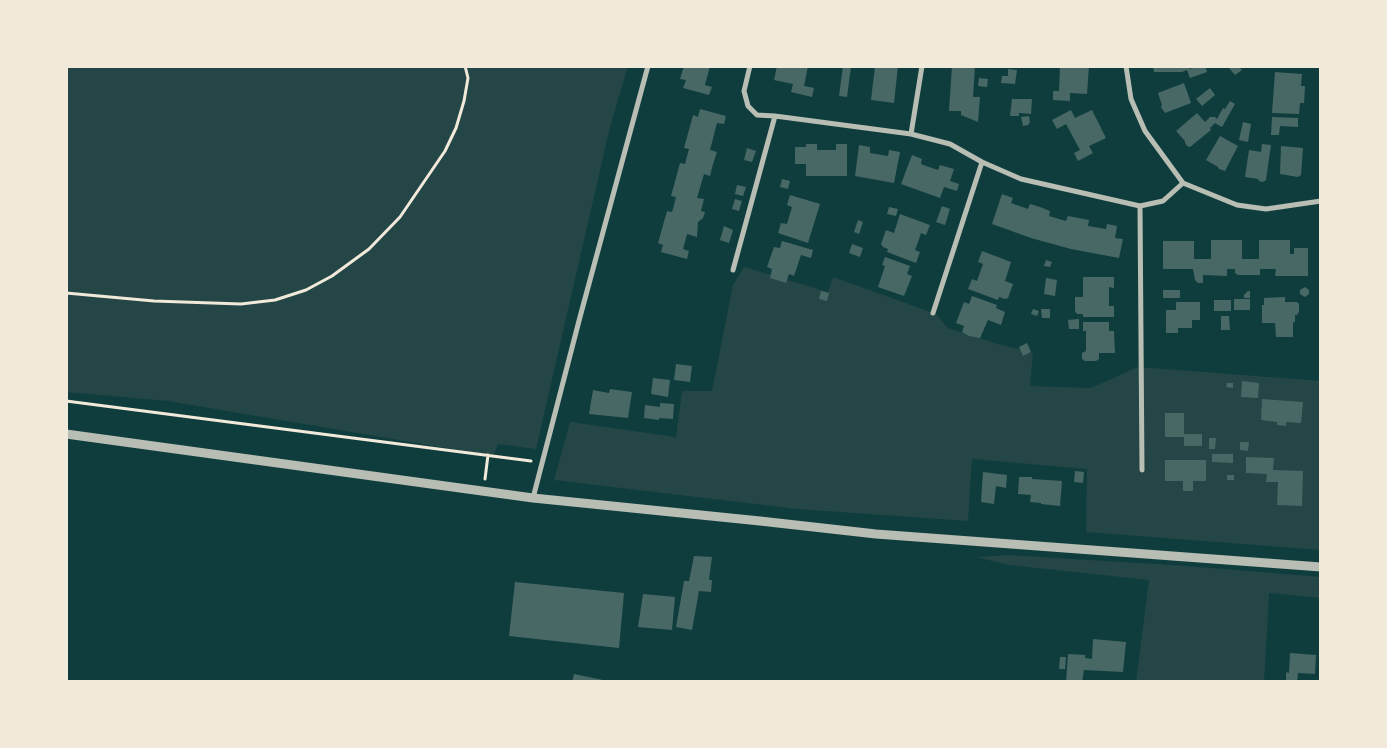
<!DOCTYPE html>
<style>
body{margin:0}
#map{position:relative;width:1387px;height:748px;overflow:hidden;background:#0f3d3e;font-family:"PT Sans Narrow",sans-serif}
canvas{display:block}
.frame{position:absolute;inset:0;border:68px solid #f1e9da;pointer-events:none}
</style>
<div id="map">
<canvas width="1387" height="748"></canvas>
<div class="frame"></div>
</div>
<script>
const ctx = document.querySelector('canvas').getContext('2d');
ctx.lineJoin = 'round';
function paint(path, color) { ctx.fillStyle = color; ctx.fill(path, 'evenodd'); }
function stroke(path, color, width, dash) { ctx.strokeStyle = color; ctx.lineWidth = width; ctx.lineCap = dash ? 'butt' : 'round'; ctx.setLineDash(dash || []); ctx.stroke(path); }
const green = new Path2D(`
 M66,66H628L610,127L536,449L498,444L493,456L168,401L66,392Z
 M744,267L828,292L833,277L936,314L948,328L998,344L1033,353L1030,386L1091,388L1138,367L1321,381V550L1086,532L1087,469L972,459L968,521L797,509L554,480L570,422L676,437L682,391H712L733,285Z
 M1008,555L1187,566L1321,577V598L1269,593L1264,682H1136L1149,580L1009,565L976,557Z`);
const building = new Path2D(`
 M684,66H710L705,85L712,87L709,95L683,88L686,80L680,79Z
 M777,66H808L804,86L814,88L812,97L791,92L793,84L774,80Z
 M843,66L851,67L847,97L839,96Z
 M875,66H898L894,103L871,100Z
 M952,66H975L973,97H980L978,122L961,115V111H949Z
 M1060,66H1089L1087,94L1070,93V101L1053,100V91H1059Z
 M1153,66H1190V69L1197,66H1205L1207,72L1190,78L1187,70L1182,72H1154Z
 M1231,66H1238L1242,70L1235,75L1229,68Z
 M1008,69L1017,70L1015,84L1001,83L1002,76H1008Z
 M1275,72L1302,74L1301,86H1305L1304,103H1300L1299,114L1272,113Z
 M979,78L988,79L987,87L978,86Z
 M1184,83L1191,103L1165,113L1161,107L1162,105L1158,93Z
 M1210,88L1215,95L1202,106L1196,99Z
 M1012,99H1032L1031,114L1019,113V116H1010Z
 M1230,101L1235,104L1222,127L1215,123L1210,128L1211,130L1190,147L1187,146L1185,143V141L1176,131L1197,113L1205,122L1210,117H1215L1217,119L1223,108L1225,109Z
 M700,109L726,116L724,124L717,123L710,150L717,152L713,164L710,176L704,174L697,198L704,199L701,211L705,212L703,218L698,222L697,237L687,234L683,249L689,251L687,259L661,252L663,245L658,243L667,211L672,212L674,205L676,197L671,196L680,163L685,164L689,149L684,148L693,115L698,117Z
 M1071,110L1075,118L1092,110L1106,138L1089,146L1093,153L1078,161L1074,153L1080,150L1066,124L1057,129L1052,120Z
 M1029,116L1030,122L1028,125L1023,126L1021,117Z
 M1272,117L1298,118V127L1280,126L1279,135H1271Z
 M1243,122L1251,124L1248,142L1239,140Z
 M1220,136L1238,146L1225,171L1219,169L1218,167L1206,160Z
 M806,144H817V150H836V144H847V176H806V164H795V147H806Z
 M1262,144L1271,145L1266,180L1263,182L1259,181L1258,179L1245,177L1249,150L1261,152Z
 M859,145L870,147V153L888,156L889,150L900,152L894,183L855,176Z
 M1281,146L1303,148L1301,175L1298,177L1280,174Z
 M747,148L756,151L752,162L744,160Z
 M912,155L922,159L921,164L929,167L938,170L940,165L954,169L950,181L959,184L957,191L944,187L940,198L901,184Z
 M782,179L790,181L788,189L780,187Z
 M737,185L746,187L743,196L735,194Z
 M1002,194L1013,198L1011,203L1028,209L1030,204L1040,207L1050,211L1049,216L1066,221L1068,216L1089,220L1088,226L1106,229L1107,224L1117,226L1115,238L1123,239L1119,258L1071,249L1031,238L992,224Z
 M790,195L820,204L808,243L778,233L781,223L787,224L792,207L787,205Z
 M735,199L742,201L739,211L732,209Z
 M942,206L950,209L945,225L936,222Z
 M889,207L898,209L896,216L887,214Z
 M900,214L930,225L926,235L921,233L918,242L915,250L920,252L916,263L887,252L888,249L883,247L881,244L886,230L894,233Z
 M858,220L863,222L859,234L854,232Z
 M724,226L733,230L729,243L720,240Z
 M1211,240H1242V259H1259V240H1290V254H1294V248H1308V276H1275L1276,269H1260V275H1238L1235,273V269H1227V276L1203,275V283H1198L1195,280L1193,269H1163V241H1194V259H1211Z
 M782,241L813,250L811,258L801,255L794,276L789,274L786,283L770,278L772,269L767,267L774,247L780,248Z
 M852,244L863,248L860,257L849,253Z
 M982,251L1011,262L1005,281L1013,284L1008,298L1005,299L999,297L998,300L968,289L972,279L977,281L983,264L978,262Z
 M885,257L910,266L907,274L912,276L904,296L878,287L885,266L882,265Z
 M1046,260L1052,262L1050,267L1044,266Z
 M1083,277H1114V288L1109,287V306H1114V317H1083V314H1077L1075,311V297H1083Z
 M1046,278L1057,280L1055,296L1044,294Z
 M1305,287L1309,290V294L1305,297L1300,294V290Z
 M1163,290H1180V298H1163Z
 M821,291L829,293L827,301L819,299Z
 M1248,291H1250V298H1244V295Z
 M972,296L997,305L996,308L1005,312L1001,325L988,320L980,338L969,336L962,332L964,326L956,323L964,302L969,304Z
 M1285,297V302H1297L1299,304V312L1297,315H1295V322H1293V337H1276L1275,323H1262V305H1264V298Z
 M1234,299H1250V310H1234Z
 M1214,300H1231V311H1214Z
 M1176,302H1200V320H1192V328H1178V333H1166V310H1176Z
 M1033,309L1039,311L1037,316L1031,314Z
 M1041,309H1050V318H1042Z
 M1221,316H1229L1230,330H1221Z
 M1079,319V329H1069L1068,320Z
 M1083,322H1109V331H1114L1115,353H1099V359L1096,361H1085L1082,359V353L1086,351V331H1083Z
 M1027,343L1031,352L1023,356L1019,347Z
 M676,364L692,366L690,382L674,380Z
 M653,378L670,380L668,397L651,394Z
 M1242,381L1259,383L1258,398L1241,397Z
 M1227,383H1233V388L1226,387Z
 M610,389L632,392L628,418L589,414L593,390L609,393Z
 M1262,399L1303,402L1301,423L1286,422V426L1277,425V422L1261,420Z
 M660,403L674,404L673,419L659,418V420L644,418L645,405L660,407Z
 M1165,413H1184V434H1202V446H1184V437H1165Z
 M1209,438H1216L1215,449H1209Z
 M1240,442H1249L1248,451L1240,450Z
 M1212,454H1233V463L1212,462Z
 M1246,457L1274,458L1273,470L1303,471L1302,506L1277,505L1278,482H1266L1267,474L1246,473Z
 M1165,460H1206V481H1193V491H1183V481H1165Z
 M1075,471L1084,472L1083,483L1074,482Z
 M983,472L1007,475L1006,488L996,486L994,504L981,502Z
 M1227,475H1234V480H1227Z
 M1019,477H1032V479L1062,481L1060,506L1041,504V503L1030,502L1031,495L1018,494Z
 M694,556L712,557L709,580H712L711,592L699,591L692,630L676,627L684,581H689Z
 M515,582L624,593L619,648L509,636Z
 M643,594L675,597L672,630L638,627Z
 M1093,639L1126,642L1123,672L1084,670L1082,682H1066L1068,654L1085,655V658L1092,659Z
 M1290,653L1316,655L1315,674L1298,673L1297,682H1286V672L1289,673Z
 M1060,657H1066L1065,669H1059Z
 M574,674L608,681V682H572Z`);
const path = new Path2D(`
 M66,293L154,301L241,304L275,300L306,290L332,276L369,249L400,217L445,151L456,128L464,101L468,78L465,66
 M66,401L531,461
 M485,479L488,455`);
const minor = new Path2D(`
 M750,66L744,91L748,106L757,115L775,116L911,134L950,144L982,162L1021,179L1140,206L1163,201L1183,183
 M1126,66L1131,99L1145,131L1183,183L1237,205L1266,209L1321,201
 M911,134L922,66
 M1140,206L1142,470
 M733,270L775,116
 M933,313L982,162
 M533,498L580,317L648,66`);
const tertiary = new Path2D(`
 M66,434L533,498L760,521L876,534L1321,567`);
paint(green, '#244646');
paint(building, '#486865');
stroke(path, '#f1e9da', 3);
stroke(minor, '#b8beb3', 5);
stroke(tertiary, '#b8beb3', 9);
</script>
